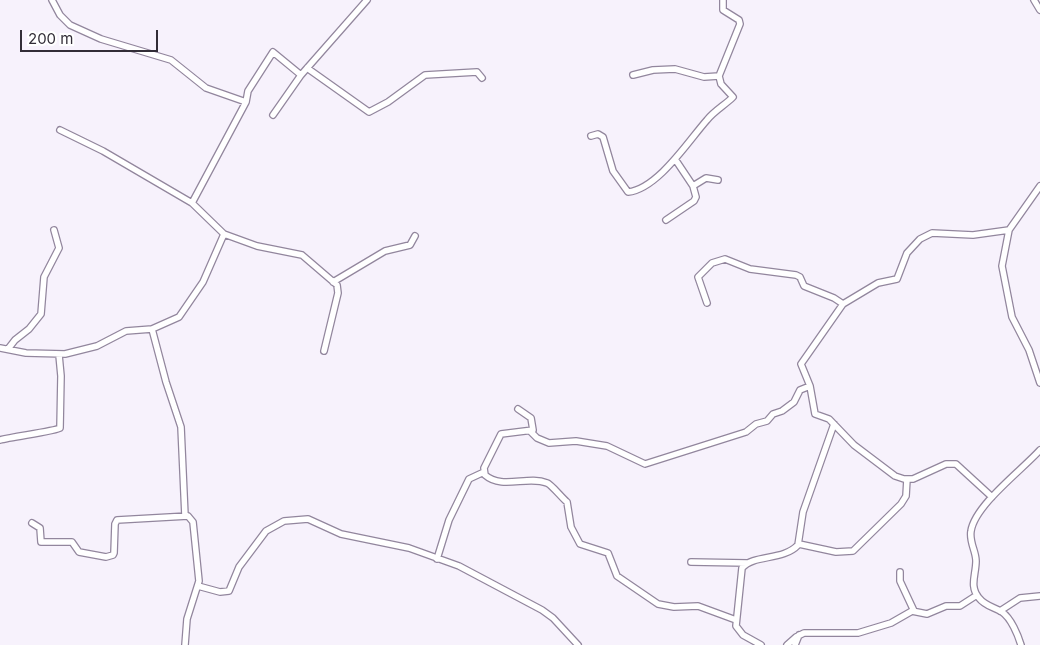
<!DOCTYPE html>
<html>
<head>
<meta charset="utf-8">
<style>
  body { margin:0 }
  #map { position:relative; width:1040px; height:645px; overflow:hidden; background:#f7f2fc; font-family:Inter,sans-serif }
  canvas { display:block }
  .scale { position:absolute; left:20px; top:30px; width:138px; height:22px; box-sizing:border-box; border:2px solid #322d37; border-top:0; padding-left:6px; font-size:15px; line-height:18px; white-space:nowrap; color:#322d37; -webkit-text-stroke:4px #fff; paint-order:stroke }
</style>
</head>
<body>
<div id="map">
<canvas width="1040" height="645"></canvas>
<div class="scale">200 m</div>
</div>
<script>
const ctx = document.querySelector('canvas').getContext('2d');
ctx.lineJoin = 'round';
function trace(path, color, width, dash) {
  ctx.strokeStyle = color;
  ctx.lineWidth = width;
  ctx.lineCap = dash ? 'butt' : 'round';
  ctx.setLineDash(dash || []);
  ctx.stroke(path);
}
const street = new Path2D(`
  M52,0l8,15 10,10 31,14 70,21 35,28 40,14
  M1034,0l6,10
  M307,68l62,44 19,-10 37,-27 52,-3 5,6
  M633,75l20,-5 22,-1 29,8 15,-1
  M273,115l28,-40 66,-75
  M60,130l43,21 89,52
  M591,136l7,-2 5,3 10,34 15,21c30,-3 61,-52 79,-72 7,-9 18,-15 26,-23l-12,-13 -2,-8 21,-52 -1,-4 -16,-10v-10
  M693,186l13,-8 12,2
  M1040,186l-31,44 -7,36 10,51 17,33 11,33
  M666,220l28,-19 2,-4 -3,-11 -18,-27
  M224,234l33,12 45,9 35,30 1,8 -14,58
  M333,282l52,-31 25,-6 5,-9
  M707,303l-9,-26 14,-14 13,-4 25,10 46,6 4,2 4,9 30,12 9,6
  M152,329l14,53 15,45 4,89
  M0,348l26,5 39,1 32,-8 29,-15 26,-2 27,-12 24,-35 21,-48 -32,-31 54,-101 2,-11 25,-39 28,23
  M8,349l7,-9 14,-11 12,-15 3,-37 15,-29 -5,-18
  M518,409l13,9 2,12 -32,4 -17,34 1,7c17,15 43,0 62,8 4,1 15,15 20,19l4,25 9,17 28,9 9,23 41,28 16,3 24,-1 38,14
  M531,432l6,6 12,5 27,-2 31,5 38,18 101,-32 10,-8 11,-3 6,-7 9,-3 12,-9 6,-12 10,-4
  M0,440c10,-3 56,-9 60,-12l1,-52 -2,-21
  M992,497l-36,-33h-10l-33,15h-9l-9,-3 -41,-31 -25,-26 -14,-5 -5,-28 -9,-22 42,-60 35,-21 19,-4 10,-26 13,-14 12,-6 41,2 36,-5
  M32,523l8,5 1,14h31l7,10 27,5 7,-2 1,-2 1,-29 2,-4 71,-4 5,6 6,59 -12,38 -2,26
  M799,544l37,8 17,-1 48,-47 5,-8 1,-17
  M437,559l12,-39 20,-41 15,-7
  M691,562l56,1
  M900,572v9l14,30
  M198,586l22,6 9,-1 10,-24 27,-36 18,-10 24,-2 33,15 68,14 50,18 83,44 11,8 25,27
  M1000,611l20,-13 20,-2
  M761,645l-18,-10 -7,-9 6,-58c12,-14 41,-7 56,-23l5,-33 31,-88
  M787,645l9,-8 8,-4h54l33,-10 21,-12 15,3 19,-8h14l17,-11
  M795,645l4,-10
  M1021,645c-3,-10 -10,-27 -19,-33 -8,-5 -17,-6 -23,-14 -10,-12 -3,-23 -3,-37 0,-10 -7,-19 -5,-30 4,-26 51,-61 69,-81`);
trace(street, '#92869d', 8);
trace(street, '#fff', 5.5);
</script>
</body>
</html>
